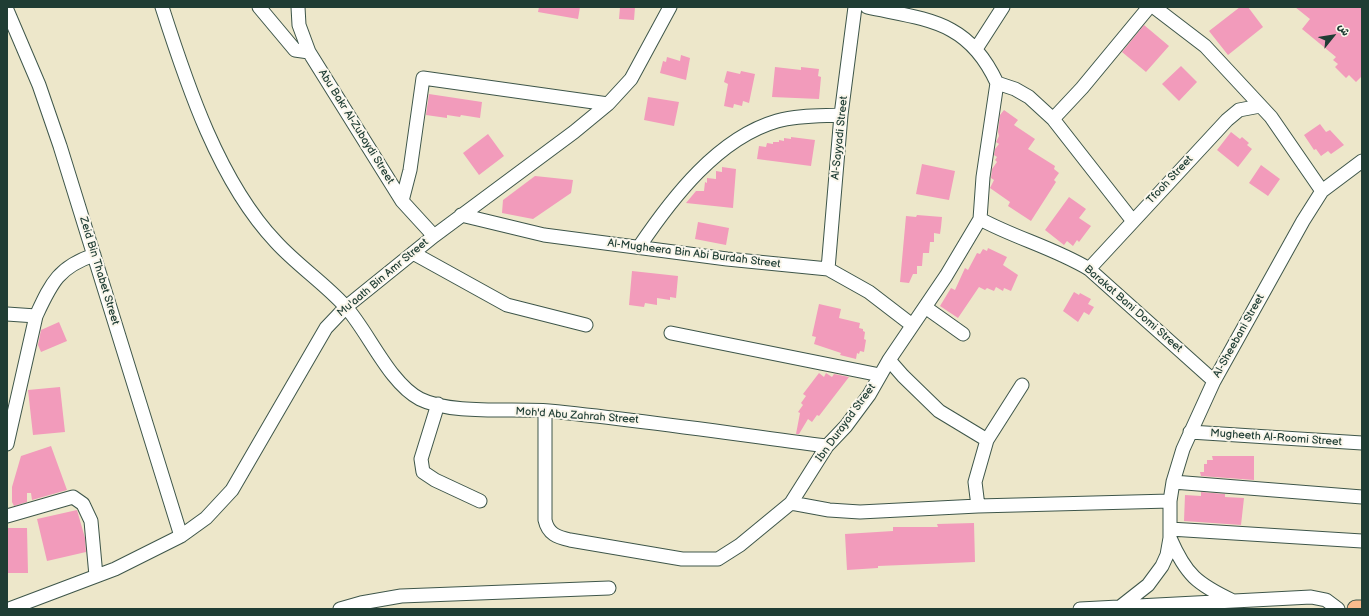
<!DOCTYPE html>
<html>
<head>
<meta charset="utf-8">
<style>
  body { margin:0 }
  #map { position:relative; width:1369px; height:616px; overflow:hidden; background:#ede7ca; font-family:"Balsamiq Sans","Playpen Sans Arabic",sans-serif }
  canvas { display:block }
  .frame { position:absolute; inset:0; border:8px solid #1f3d34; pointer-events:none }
  .north { position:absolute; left:1313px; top:16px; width:40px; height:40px; -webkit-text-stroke:3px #fbf7ec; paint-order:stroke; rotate:60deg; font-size:11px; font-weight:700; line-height:16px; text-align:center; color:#1f3d34 }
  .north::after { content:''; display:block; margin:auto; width:14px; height:18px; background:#1f3d34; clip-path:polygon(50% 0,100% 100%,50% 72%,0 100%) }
</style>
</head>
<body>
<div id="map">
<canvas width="1369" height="616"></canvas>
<div class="frame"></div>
<div class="north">ش</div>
</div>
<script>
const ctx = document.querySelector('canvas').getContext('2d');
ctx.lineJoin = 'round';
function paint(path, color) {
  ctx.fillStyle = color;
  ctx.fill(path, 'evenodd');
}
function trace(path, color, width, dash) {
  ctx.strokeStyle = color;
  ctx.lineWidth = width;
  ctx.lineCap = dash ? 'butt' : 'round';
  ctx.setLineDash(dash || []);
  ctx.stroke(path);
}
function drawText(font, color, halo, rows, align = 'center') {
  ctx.font = font + ' "Balsamiq Sans",sans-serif';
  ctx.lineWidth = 4;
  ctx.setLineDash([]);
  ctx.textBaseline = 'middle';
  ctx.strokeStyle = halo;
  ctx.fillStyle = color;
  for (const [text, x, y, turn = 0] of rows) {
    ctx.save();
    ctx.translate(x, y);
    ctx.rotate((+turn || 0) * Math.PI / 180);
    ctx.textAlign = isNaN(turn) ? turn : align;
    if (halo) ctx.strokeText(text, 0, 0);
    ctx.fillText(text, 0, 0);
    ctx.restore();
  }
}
paint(new Path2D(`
  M539,7h41l-2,12 -40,-7z
  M620,7h15l-1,13 -15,-1z
  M1240,7h8l15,20 -35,28 -19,-24z
  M1295,7h67v69l-6,6 -7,-7 -3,3 -11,-11 3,-3 -5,-4 3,-3 -34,-28 8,-10z
  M1144,25l25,21 -23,26 -24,-20z
  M681,55l9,3 -4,22 -26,-7 3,-12 3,1 1,-5 13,4z
  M1181,66l16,16 -18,19 -17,-17z
  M775,67l26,3v-3l18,2 -1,7 3,1 -2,22 -47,-2z
  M727,71l13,3 1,-3 14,3 -6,29 -6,-2 -1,5 -8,-2 -1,4 -9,-2 4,-22 -4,-2z
  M429,94l53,8 -2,16 -19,-3 -1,2 -13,-2v3l-21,-3z
  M648,97l31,5 -5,24 -30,-6z
  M1004,110l14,10 -4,5 21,14 -7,10 27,17 -1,3 5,4 -5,7 2,2 -25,39 -23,-15 2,-4 -20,-14 4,-8 -3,-2 1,-9 5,-7 -2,-2 2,-3 -3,-2 1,-6 4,-5 -3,-2 3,-6 -1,-4 2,-17z
  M1320,124l6,8 4,-2 14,15 -13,9 -3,-3 -7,5 -5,-7 -2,1 -10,-15z
  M1231,132l9,7 2,-2 7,6 -2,2 5,4 -14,18 -21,-17z
  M488,134l16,22 -25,19 -16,-22z
  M791,137l24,3 -4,26 -54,-7 2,-13 7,1 1,-4 6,1v-2h6v-2l5,1v-3l7,1z
  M922,164l33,7 -6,29 -33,-6z
  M1261,165l19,14 -12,17 -19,-13z
  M722,167l14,2 -3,39 -47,-5 10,-12h8l1,-9 2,1v-5l9,1v-8l6,1z
  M535,176l38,4 -2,13 -38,26 -31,-6 1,-13z
  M1069,197l17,12 -7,9 12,8 -12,16 -2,-2 -4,6 -6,-5 -3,4 -19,-15z
  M917,215l25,2 -1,10 -1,7 -6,-1v9h-4l-1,11h-6l-1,13h-5v8h-4l-4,9 -9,-1 6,-66 10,1z
  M698,222l31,6 -3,17 -31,-6z
  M988,248l19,9 -4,8 15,10 -7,16 -7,-3 -1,3 -7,-4 -2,4 -7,-3 -2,2 -6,-3 -21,31 -18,-12 11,-18 4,2 10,-22 3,2 9,-17 3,1 3,-5 4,2z
  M632,271l46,5 -2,22 -6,-1v3l-13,-2v7l-12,-2 -1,4 -15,-2z
  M1074,292l5,3 1,-2 11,6 -3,5 6,3 -5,8 -5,-3 -6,10 -15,-11z
  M819,304l22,5 -2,9 21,5 -1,5 4,1v2l2,1 -1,7 2,1 -2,12 -4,-1 -1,3 -2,-1 -1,6 -16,-4 1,-2 -27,-9 2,-7 -4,-1z
  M59,322l8,19 -26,11 -3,-7 3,-15z
  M819,373l5,4 2,-4 6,4 2,-3 15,3 -30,39 -2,-1 -5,7 -4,-3 -9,15h-3l4,-21 -2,-1 5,-7 -2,-2 5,-7 -3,-2z
  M60,387l5,45 -32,3 -5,-45z
  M51,446l16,44 -35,10 -1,-7h-4v9l-13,4 -2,-4v-15l9,-31z
  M1212,456h42v24l-53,-4 -1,-4h4v-8h3v-4h6z
  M1201,492l24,2v3l19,1 -3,27 -57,-4 1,-26 16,1z
  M77,510l8,28 1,14 -39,9 -10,-42z
  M974,523l1,39 -97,4v2l-31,2 -2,-36 48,-3v-4h45l-1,-3z
  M7,528h20l1,45h-21z`), '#f29bbb');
const minor = new Path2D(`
  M162,7c25,78 57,175 114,235 21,23 48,41 69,64 23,25 44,77 75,93 32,16 93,9 129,12 93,9 185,23 278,35
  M259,7l36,43 14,2
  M298,7l1,18 10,27 93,149 32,35
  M867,7c60,13 101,13 130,76l18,6 14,8 24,22 79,101
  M1154,7l51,39 66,71 51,74
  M7,10l32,75 21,61 121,390
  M976,49l27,-42
  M1053,119l29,-31 67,-81
  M402,201l8,-31 13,-92 185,26
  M461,215l83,20 183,24 101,10 41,23 43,33
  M980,219c35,19 74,29 109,50l125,112
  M639,247c33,-49 79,-109 138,-126 21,-6 43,-5 64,-6
  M413,253l94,52 79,20
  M828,269l13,-154 14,-108
  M1089,269l138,-149 12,-10 21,-4
  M925,307l38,27
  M7,314l29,2 -29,128
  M36,316c15,-32 22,-49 58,-61
  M671,333l209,42
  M889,360l14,16 36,35 48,29
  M438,404l-17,55 2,13 12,8 45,21
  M545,411v109c3,14 12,17 25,20l112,19h36l22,-14 51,-42 36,-57 19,-20 23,-31 20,-35 57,-84 34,-57 3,-42 14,-94
  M1190,432l172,11
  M1173,482l189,15
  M791,503l38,7 31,2 118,-6 192,-5
  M978,506l-3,-24 12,-42 35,-55
  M7,516l66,-19 10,7 8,17 5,55
  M1170,529l192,12
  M1170,538c16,37 27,46 63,63
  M1120,607l28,-22 14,-19 5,-11 3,-17v-37l3,-19 10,-33 31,-68 89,-160 19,-30 40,-30
  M9,609l106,-40 66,-33 25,-18 26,-28 94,-162 20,-21 88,-71 140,-104 34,-28 23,-25 39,-72
  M340,609l21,-6 40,-7 208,-8
  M1080,609l231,-12 15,3 12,9`);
const major = new Path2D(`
  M1356,609h6`);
trace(minor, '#3e564a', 15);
trace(major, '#3e564a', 19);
trace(minor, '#fff', 13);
trace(major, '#fbbb8d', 17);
drawText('11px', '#1f3d34', '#fbf7ec', [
  ["Abu Bakr Al-Zubaydi Street",356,127,58],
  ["Al-Sayyadi Street",840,138,-84],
  ["Tfooh Street",1170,180,-47],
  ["Al-Mugheera Bin Abi Burdah Street",694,254,7],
  ["Zeid Bin Thabet Street",99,271,73],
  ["Mu'aath Bin Amr Street",383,278,-40],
  ["Barakat Bani Domi Street",1133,309,41],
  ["Al-Sheebani Street",1239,336,-61],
  ["Moh'd Abu Zahrah Street",577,416,4],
  ["Ibn Durayad Street",846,423,-54],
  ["Mugheeth Al-Roomi Street",1276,438,4]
]);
</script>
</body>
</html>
